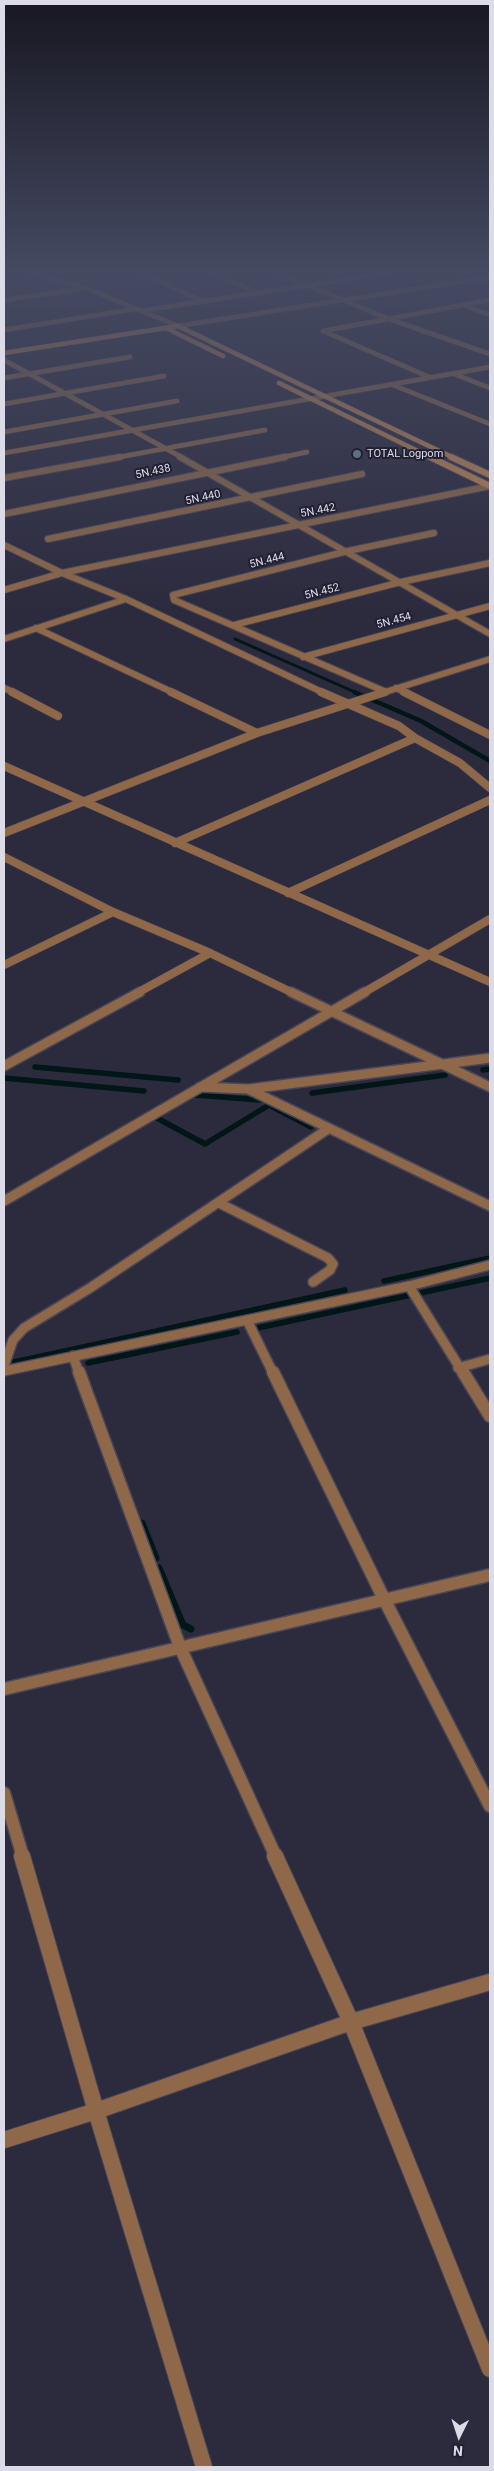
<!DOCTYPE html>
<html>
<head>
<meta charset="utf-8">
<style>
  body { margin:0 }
  #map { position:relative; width:494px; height:2471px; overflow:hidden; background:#2c2a3d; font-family:Roboto,sans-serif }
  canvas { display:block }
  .frame { position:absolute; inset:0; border:5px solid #dcdbe8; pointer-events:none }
  .north { position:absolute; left:434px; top:2411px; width:50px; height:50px; -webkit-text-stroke:4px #222033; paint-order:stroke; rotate:184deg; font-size:14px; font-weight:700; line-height:20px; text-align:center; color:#dcdbe8 }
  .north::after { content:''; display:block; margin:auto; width:18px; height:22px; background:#dcdbe8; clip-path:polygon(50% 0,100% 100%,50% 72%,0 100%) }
</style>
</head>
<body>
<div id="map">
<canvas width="494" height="2471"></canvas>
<div class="frame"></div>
<div class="north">N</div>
</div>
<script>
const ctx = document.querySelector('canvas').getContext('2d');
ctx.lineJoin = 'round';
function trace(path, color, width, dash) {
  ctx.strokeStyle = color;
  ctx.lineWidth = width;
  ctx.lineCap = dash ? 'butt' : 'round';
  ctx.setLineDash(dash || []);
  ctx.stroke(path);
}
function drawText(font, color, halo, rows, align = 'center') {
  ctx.font = font + ' Roboto,sans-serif';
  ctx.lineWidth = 4;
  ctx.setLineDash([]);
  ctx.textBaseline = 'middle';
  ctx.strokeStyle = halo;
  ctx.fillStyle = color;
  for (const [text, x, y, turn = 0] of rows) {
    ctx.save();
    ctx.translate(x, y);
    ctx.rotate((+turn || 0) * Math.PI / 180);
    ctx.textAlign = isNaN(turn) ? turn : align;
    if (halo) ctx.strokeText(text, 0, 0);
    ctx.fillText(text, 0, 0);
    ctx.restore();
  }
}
trace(new Path2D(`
  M235,639l122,54`), '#001617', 3);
trace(new Path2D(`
  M354,692l67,29 69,40`), '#001617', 4.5);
trace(new Path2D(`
  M35,1067l143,13
  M483,1070l7,-1
  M4,1078l140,13
  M312,1093l133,-18
  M195,1095l65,5
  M155,1117l50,27 64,-39 42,22
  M384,1281l106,-23
  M253,1329l237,-51
  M88,1363l149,-31
  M5,1364l340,-74`), '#001617', 5.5);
trace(new Path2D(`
  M142,1523l14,35
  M159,1568l24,57 8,4`), '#001617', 7);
const minorFar5 = new Path2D(`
  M30,272l56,16 92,38
  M140,272l62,29
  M210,272l46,20
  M276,272l113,47 101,35
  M4,300l78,-11
  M463,305l27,10
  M140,311l253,-39
  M4,330l131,-21
  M323,331l167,-31
  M323,331l106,46
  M4,360l179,98
  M454,374l36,14
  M4,378l126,-21
  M393,385l97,39
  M4,404l160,-28
  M4,432l173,-31
  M4,453l486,-86
  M114,458l151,-28
  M279,458l28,-6`);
const minorFar4 = new Path2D(`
  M180,457l310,177
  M4,478l116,-21
  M4,514l281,-57
  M48,539l314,-65
  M4,545l58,28 64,26
  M4,590l58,-17 428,-87
  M234,625l167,-43 89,-19
  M36,628l138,65
  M4,639l122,-40 198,94
  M303,657l187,-51
  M4,688l11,5
  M396,688l11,5
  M386,692l-212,-92 -1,-5 175,-44 86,-18
  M382,693l108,-34`);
const minorFar3 = new Path2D(`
  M12,692l46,24
  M171,692l86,41
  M404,692l86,43
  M415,738l45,25 30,25
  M4,766l486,216
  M4,833l253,-100 128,-41
  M175,843l240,-105 -16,-12 -78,-34
  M4,857l109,55 97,41 83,40
  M288,893l202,-93
  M4,965l109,-53
  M137,993l73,-40
  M363,993l127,-74`);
const minorFar2 = new Path2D(`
  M291,992l199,95
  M4,1066l136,-74
  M200,1087l48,2 242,117
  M249,1089l241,-31
  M4,1201l361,-209
  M219,1203l109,55 5,6 -3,6 -17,12
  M409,1286l54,87
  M247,1320l26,53
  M73,1356l6,17
  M4,1366l9,-26 11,-12 66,-40 238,-159
  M458,1368l32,-9
  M4,1371l405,-85 81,-21`);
const minorFar1 = new Path2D(`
  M79,1372l101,275 96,210
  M273,1372l111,227 106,207
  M463,1372l27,44
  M4,1689l486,-114
  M4,1793l19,64`);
const minor = new Path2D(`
  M22,1856l74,255 108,356
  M275,1856l76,166 139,347
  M4,2140l92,-29 255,-89 139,-40`);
const tertiary = new Path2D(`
  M178,326l312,-49`);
const secondaryFar1 = new Path2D(`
  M166,328l57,28
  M4,353l174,-27 276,132
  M279,383l153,75`);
const secondary = new Path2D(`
  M430,457l60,29
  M451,457l39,18`);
trace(minorFar5, '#484658', 5.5);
trace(minorFar4, '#484658', 8);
trace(minorFar3, '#484658', 9);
trace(minorFar2, '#484658', 12);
trace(minorFar1, '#484658', 15);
trace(minor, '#484658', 18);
trace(tertiary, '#484658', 5.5);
trace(secondaryFar1, '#484658', 5.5);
trace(secondary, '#484658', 8);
trace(minorFar5, '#8e6848', 4.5);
trace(minorFar4, '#8e6848', 6);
trace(minorFar3, '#8e6848', 8);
trace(minorFar2, '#8e6848', 9);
trace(minorFar1, '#8e6848', 12);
trace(minor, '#8e6848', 16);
trace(tertiary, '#8e6848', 4.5);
trace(secondaryFar1, '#c58954', 4.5);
trace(secondary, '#c58954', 6);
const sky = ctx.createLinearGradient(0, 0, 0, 618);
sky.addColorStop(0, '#181722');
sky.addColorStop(0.44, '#454a62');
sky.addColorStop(1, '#454a6200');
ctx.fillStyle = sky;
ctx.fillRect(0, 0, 494, 618);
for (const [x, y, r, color] of [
  [357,454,5,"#5c6f8a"]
]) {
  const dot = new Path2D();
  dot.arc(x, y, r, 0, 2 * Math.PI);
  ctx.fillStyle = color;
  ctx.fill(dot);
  trace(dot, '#222033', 2);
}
drawText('11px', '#dcdbe8', '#222033', [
  ["TOTAL Logpom",367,454]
], 'left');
drawText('11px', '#dcdbe8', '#222033', [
  ["5N.438",153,472,-12],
  ["5N.440",203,498,-12],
  ["5N.442",318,511,-11],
  ["5N.444",267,561,-14],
  ["5N.452",322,592,-14],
  ["5N.454",394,621,-15]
]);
</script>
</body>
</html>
